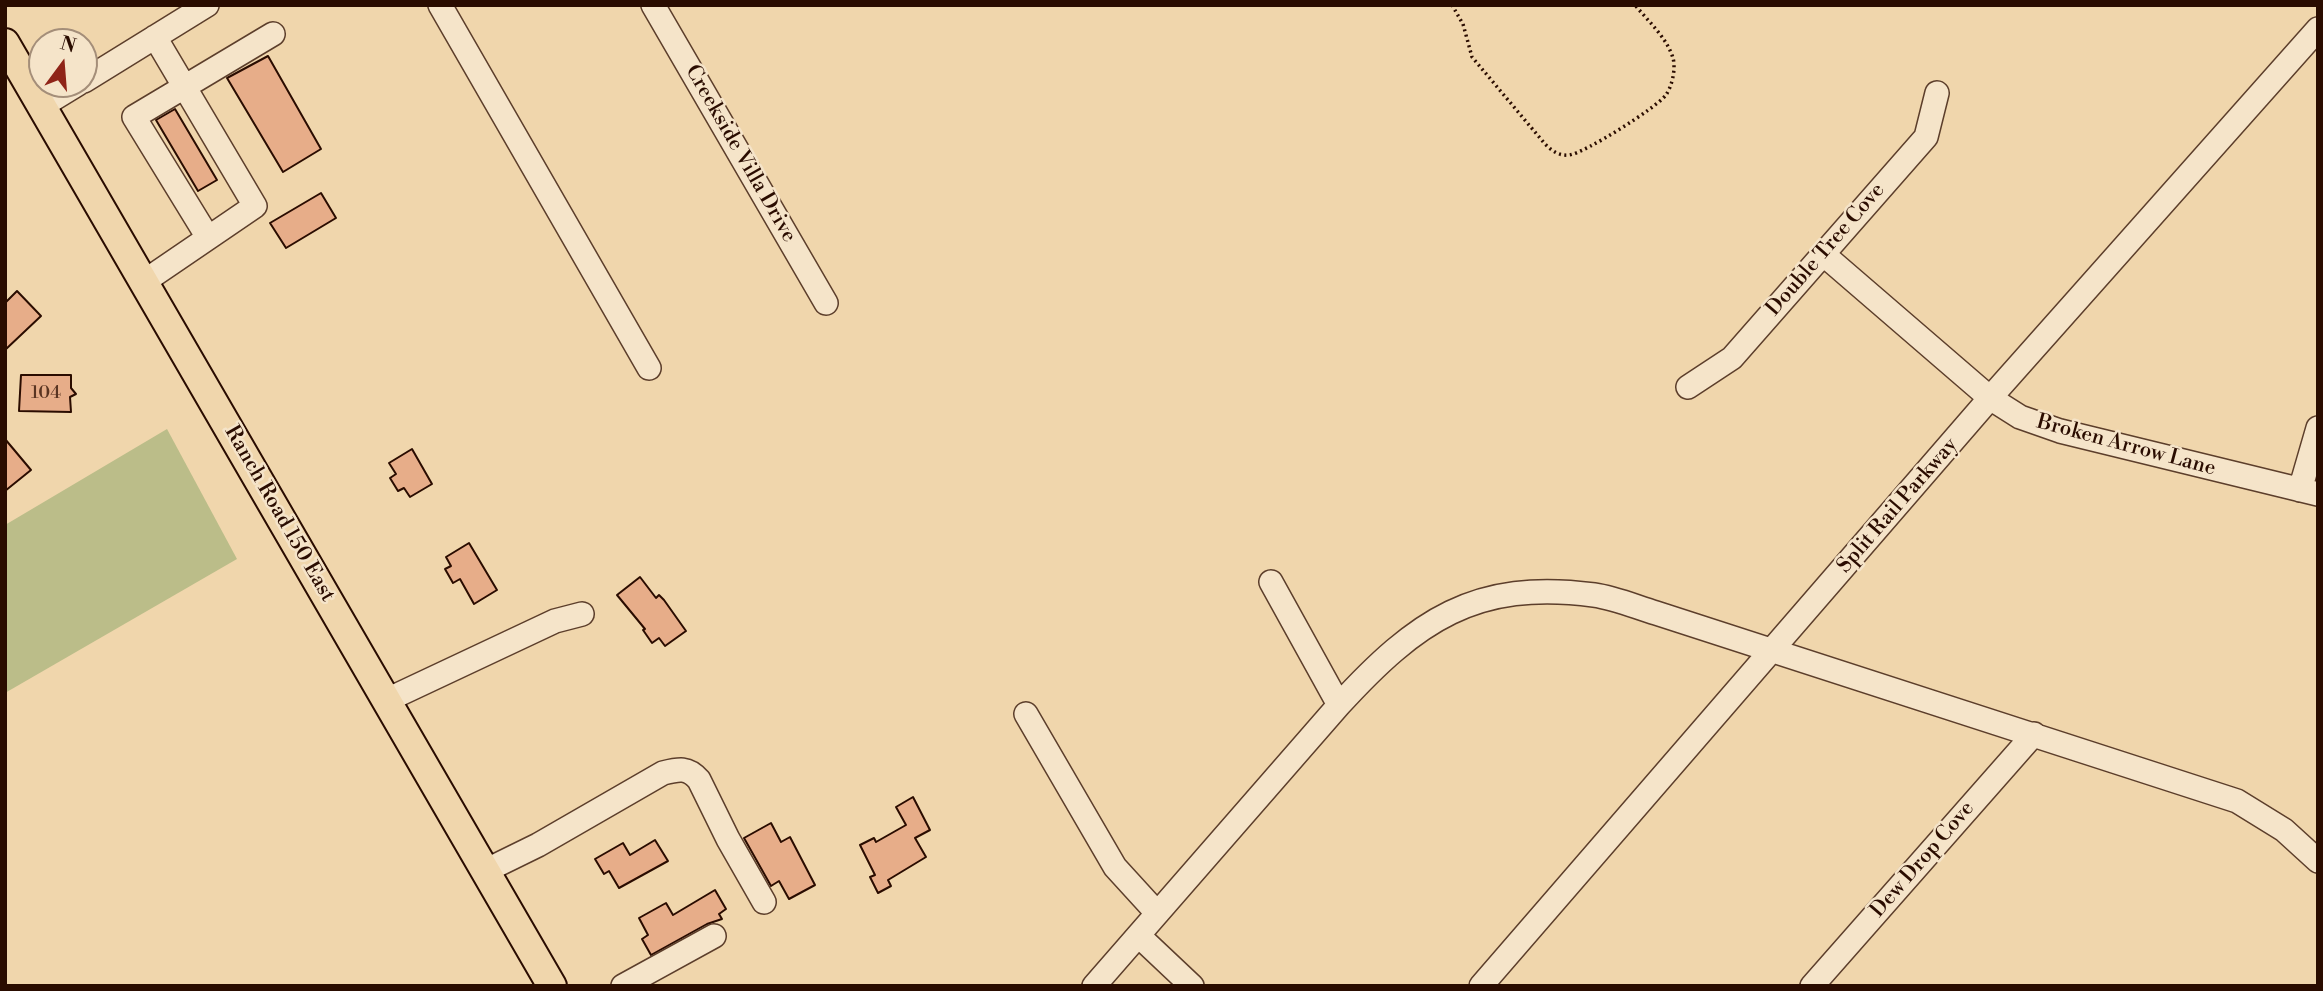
<!DOCTYPE html>
<html>
<head>
<meta charset="utf-8">
<style>
  body { margin:0 }
  #map { position:relative; width:2323px; height:991px; overflow:hidden; background:#f0d6ac; font-family:"Libre Bodoni",serif }
  canvas { display:block }
  .frame { position:absolute; inset:0; border:7px solid #2a0c00; pointer-events:none }
  .north { position:absolute; left:28px; top:28px; width:70px; height:70px; box-sizing:border-box; background:#f5e4c9; border:2px solid #a48e79; border-radius:50%; rotate:16deg; font-size:19px; font-weight:700; line-height:28px; text-align:center; color:#2a0c00 }
  .north::after { content:''; display:block; margin:auto; width:24px; height:32px; background:#8f2418; clip-path:polygon(50% 0,100% 100%,50% 72%,0 100%) }
</style>
</head>
<body>
<div id="map">
<canvas width="2323" height="991"></canvas>
<div class="frame"></div>
<div class="north">N</div>
</div>
<script>
const ctx = document.querySelector('canvas').getContext('2d');
ctx.lineJoin = 'round';
function paint(path, color) {
  ctx.fillStyle = color;
  ctx.fill(path, 'evenodd');
}
function trace(path, color, width, dash) {
  ctx.strokeStyle = color;
  ctx.lineWidth = width;
  ctx.lineCap = dash ? 'butt' : 'round';
  ctx.setLineDash(dash || []);
  ctx.stroke(path);
}
function drawText(font, color, halo, rows, align = 'center') {
  ctx.font = font + ' "Libre Bodoni",serif';
  ctx.lineWidth = 5;
  ctx.setLineDash([]);
  ctx.textBaseline = 'middle';
  ctx.strokeStyle = halo;
  ctx.fillStyle = color;
  for (const [text, x, y, turn = 0] of rows) {
    ctx.save();
    ctx.translate(x, y);
    ctx.rotate((+turn || 0) * Math.PI / 180);
    ctx.textAlign = isNaN(turn) ? turn : align;
    if (halo) ctx.strokeText(text, 0, 0);
    ctx.fillText(text, 0, 0);
    ctx.restore();
  }
}
paint(new Path2D(`
  M167,429l70,130 -232,134v-168z`), '#bbbd89');
const building = new Path2D(`
  M268,56l53,93 -38,23 -56,-94z
  M175,109l42,71 -19,11 -42,-71z
  M321,193l15,25 -50,30 -16,-25z
  M17,291l24,25 -36,34v-47z
  M21,375h50v13l5,6 -6,3 1,15 -52,-1z
  M5,439l26,31 -26,21z
  M412,449l20,35 -22,13 -6,-9 -6,3 -8,-13 6,-4 -7,-11z
  M469,543l28,47 -23,14 -14,-25 -7,4 -8,-14 6,-3 -5,-9z
  M640,577l16,21 3,-3 5,5 22,31 -21,15 -6,-8 -7,5 -9,-13 2,-1 -28,-34z
  M913,797l17,33 -15,8 11,19 -38,23 3,6 -13,7 -8,-16 5,-2 -15,-30 14,-7 2,4 30,-17 -10,-18z
  M771,823l10,19 9,-5 25,48 -26,14 -10,-18 -8,5 -27,-48z
  M655,840l13,21 -49,27 -10,-17 -5,3 -9,-15 28,-16 7,12z
  M715,890l11,19 -7,5 3,5 -15,5 -56,31 -9,-16 6,-4 -9,-17 27,-15 7,12z`);
paint(building, '#e7ad89');
trace(building, '#2a0c00', 2);
const minor = new Path2D(`
  M440,5l209,363
  M653,5l173,298
  M84,81l123,-76
  M42,106l36,-22
  M207,236l-73,-119 139,-83
  M1823,254l167,144 30,19 40,14 258,63
  M145,281l110,-75 -100,-169
  M1688,387l44,-29 194,-221 11,-44
  M2300,490l18,-62
  M1271,582l68,123
  M387,700l168,-79 27,-7
  M1026,714l89,153 42,46
  M485,871l53,-26 125,-72c16,-4 25,-6 36,7l29,59 36,63
  M1139,936l53,50
  M623,986l91,-50
  M1094,986l245,-281c77,-84 136,-126 255,-110 21,3 42,12 62,18l581,188 47,29 34,31
  M1481,986l509,-588 328,-369
  M1812,986l222,-252`);
const major = new Path2D(`
  M5,43l547,943`);
trace(minor, '#5c3e2b', 26);
trace(major, '#2a0c00', 32);
trace(new Path2D(`
  M1452,5l11,19 9,33 73,87c7,7 14,12 24,11 16,-2 87,-47 97,-60 6,-9 10,-26 7,-37 -6,-20 -25,-37 -38,-53`), '#2a0c00', 3.5, [2, 3.5]);
trace(minor, '#f5e4c9', 23);
trace(major, '#f0d6ac', 28);
drawText('18px', '#593422', null, [
  ["104",46,394]
]);
drawText('21px', '#2a0c00', '#f5e4c9', [
  ["Creekside Villa Drive",740,154,60],
  ["Double Tree Cove",1826,250,-49],
  ["Broken Arrow Lane",2126,446,15],
  ["Split Rail Parkway",1898,506,-49],
  ["Ranch Road 150 East",279,514,60],
  ["Dew Drop Cove",1923,860,-49]
]);
</script>
</body>
</html>
